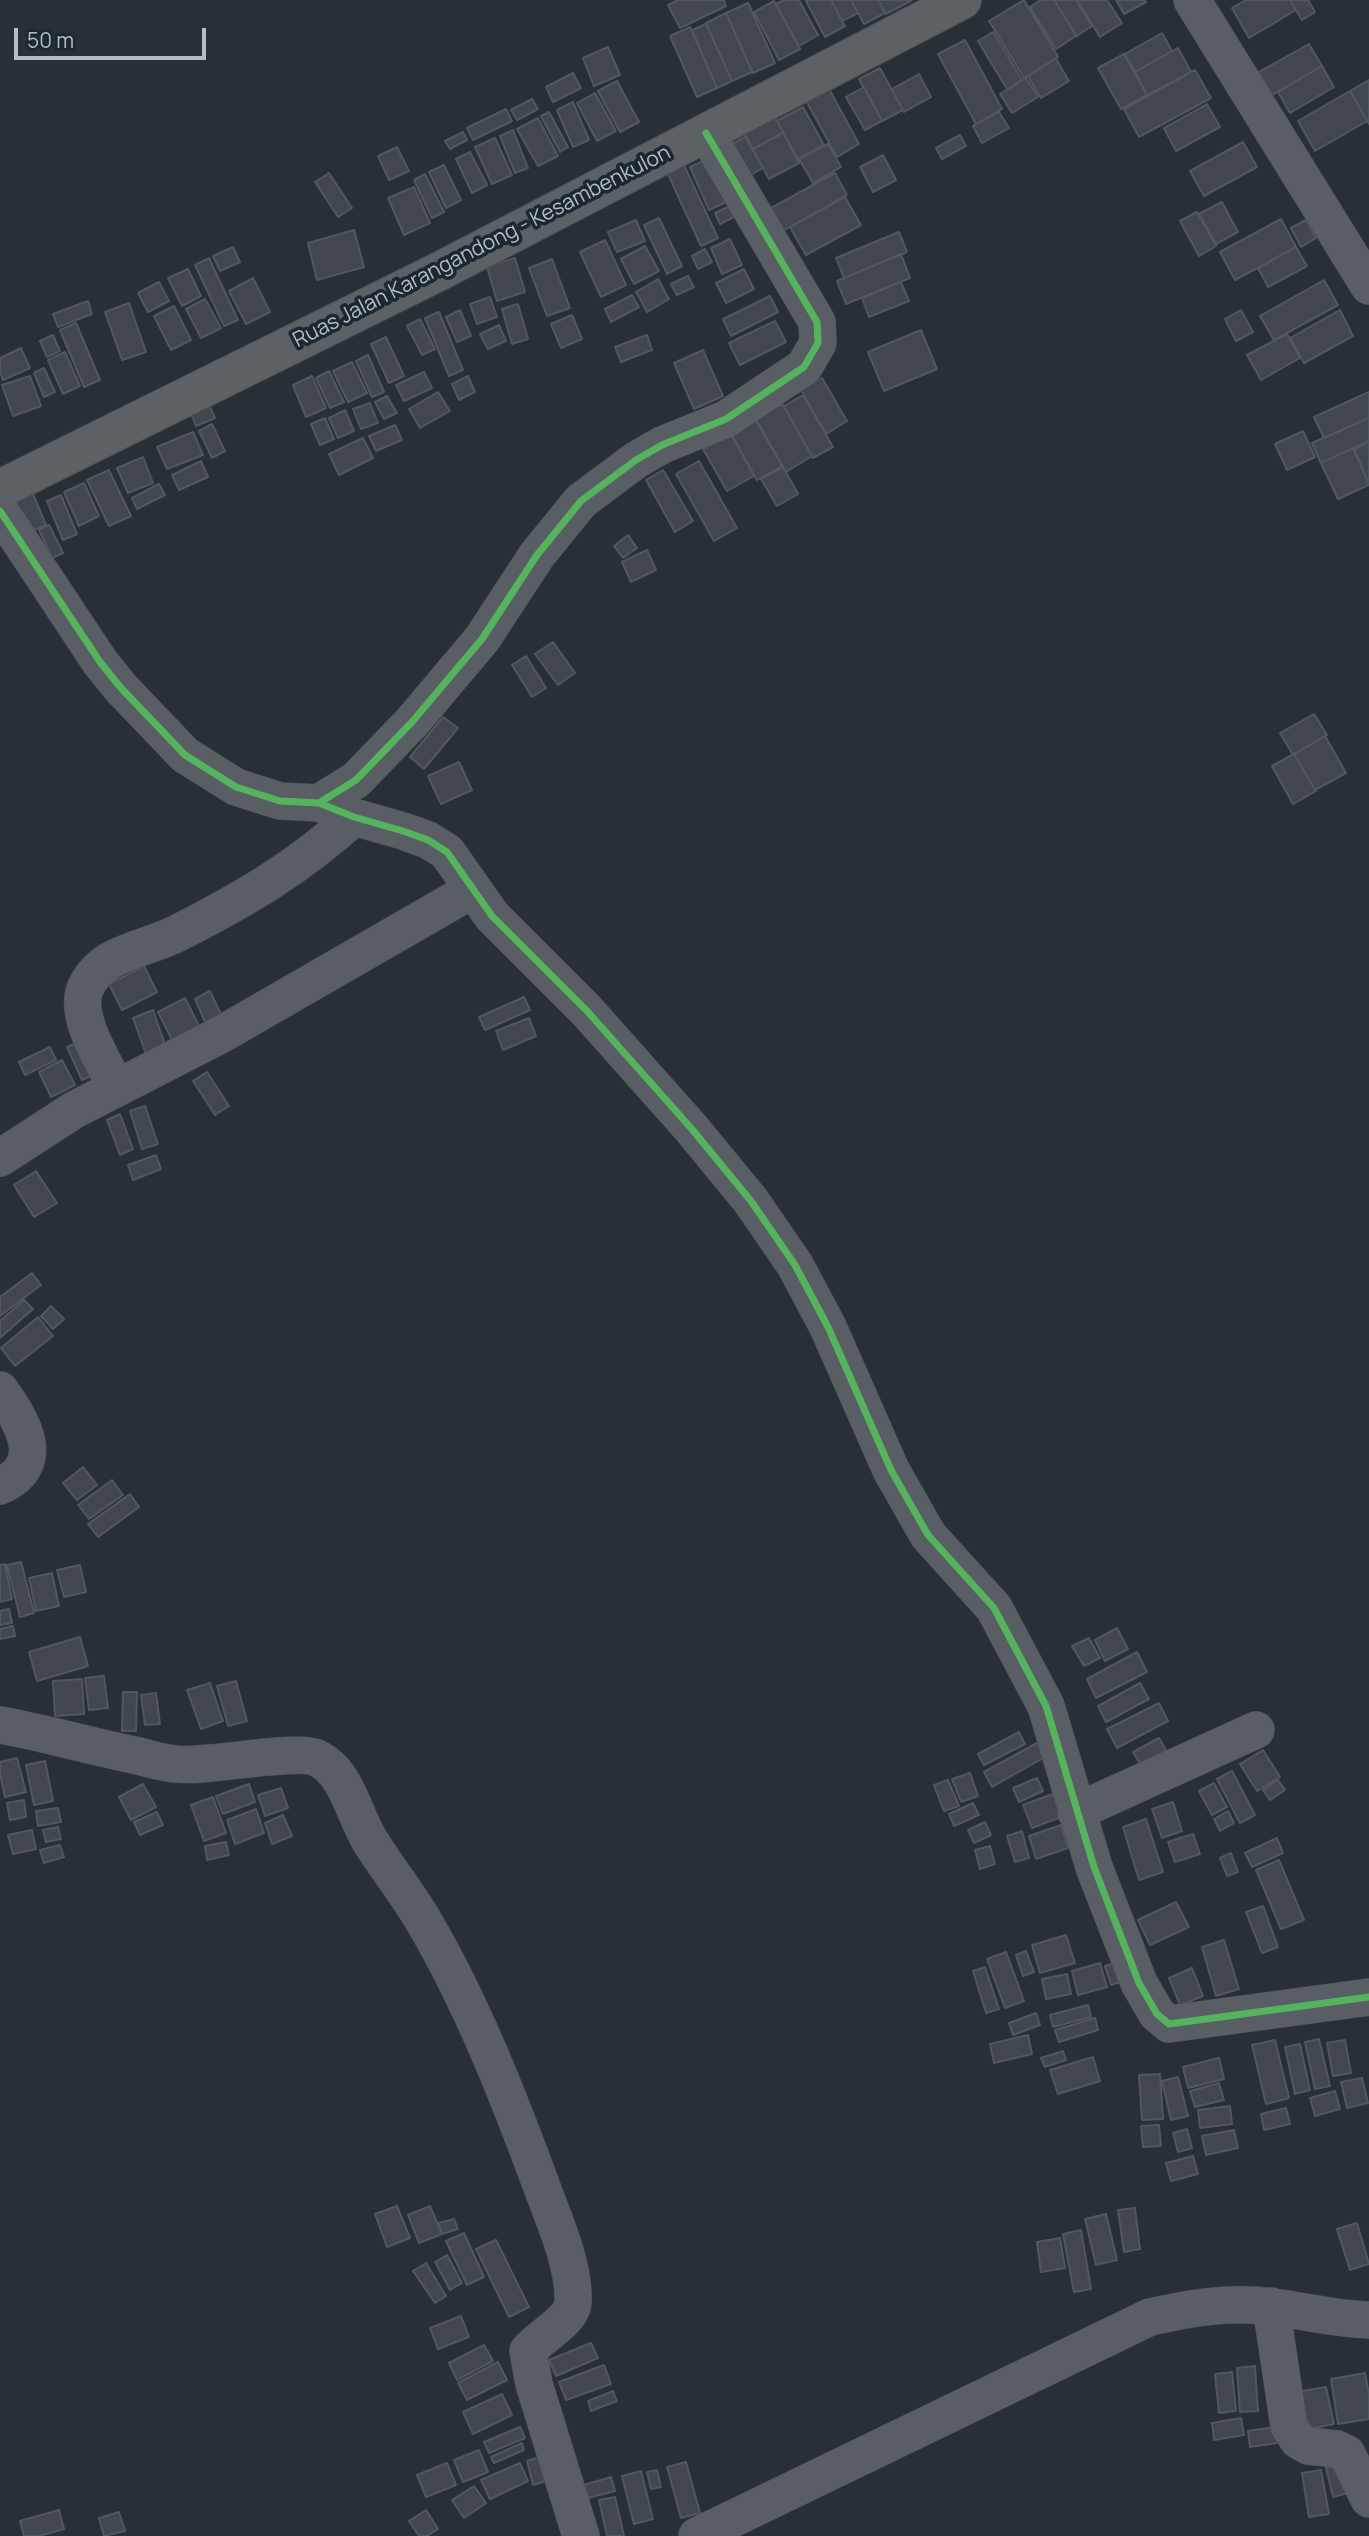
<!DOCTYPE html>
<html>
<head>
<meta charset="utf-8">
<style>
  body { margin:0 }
  #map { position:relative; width:1369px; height:2536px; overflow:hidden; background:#293035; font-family:Manrope,sans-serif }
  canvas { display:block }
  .scale { position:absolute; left:14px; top:28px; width:192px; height:32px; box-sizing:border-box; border:4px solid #b2bdc7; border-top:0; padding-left:9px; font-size:21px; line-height:24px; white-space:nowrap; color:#b2bdc7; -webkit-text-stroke:5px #1c2730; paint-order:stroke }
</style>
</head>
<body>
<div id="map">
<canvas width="1369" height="2536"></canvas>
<div class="scale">50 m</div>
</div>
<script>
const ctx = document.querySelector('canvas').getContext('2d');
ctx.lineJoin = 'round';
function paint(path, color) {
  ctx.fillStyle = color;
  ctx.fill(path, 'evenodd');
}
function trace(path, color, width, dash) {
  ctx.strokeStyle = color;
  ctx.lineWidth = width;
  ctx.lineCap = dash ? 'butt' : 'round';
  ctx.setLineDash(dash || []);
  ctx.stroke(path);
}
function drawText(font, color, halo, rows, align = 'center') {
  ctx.font = font + ' Manrope,sans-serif';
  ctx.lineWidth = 7;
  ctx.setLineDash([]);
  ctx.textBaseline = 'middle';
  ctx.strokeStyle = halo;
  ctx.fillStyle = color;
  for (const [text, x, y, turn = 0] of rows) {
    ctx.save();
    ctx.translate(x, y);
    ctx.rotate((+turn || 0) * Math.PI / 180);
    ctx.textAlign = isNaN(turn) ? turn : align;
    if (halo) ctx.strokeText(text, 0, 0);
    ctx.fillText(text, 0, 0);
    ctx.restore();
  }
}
const building = new Path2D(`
  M678,0h46l2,6 -46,22 -12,-23z
  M784,0h15l19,35 -19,11 -23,-42z
  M809,0h22l14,26 -20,11 -19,-36z
  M831,0h20l7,13 -16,8z
  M851,0h27l7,13 -21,11z
  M878,0h34l-26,14z
  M1024,0l34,57 -34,21 -35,-57z
  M1041,0h13l22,36 -20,13 -26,-42z
  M1054,0h22l16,26 -15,10z
  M1077,0h30l15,23 -22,14z
  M1116,0h28l2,2 -22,12z
  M1246,0h44l6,10 -47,28 -17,-30z
  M1290,0h18l7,12 -13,8z
  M774,1l26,48 -21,11 -25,-48z
  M748,3l27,60 -22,10 -27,-60z
  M726,13l26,59 -20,9 -26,-58z
  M706,24l26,57 -15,7 -25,-58z
  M690,27l27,61 -20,9 -27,-61z
  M993,32l29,48 -15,9 -29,-48z
  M1162,33l10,18 -37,21 -10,-18z
  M965,40l37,69 -26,15 -38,-70z
  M1309,44l13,22 -50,29 -13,-23z
  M608,47l12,28 -26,11 -11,-28z
  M1178,48l13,24 -44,23 -12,-23z
  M1124,54l23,41 -26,14 -23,-41z
  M1056,59l13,22 -28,17 -13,-22z
  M1322,66l12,21 -44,26 -12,-21z
  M880,68l23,42 -21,11 -23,-42z
  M1195,70l16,28 -72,39 -15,-28z
  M573,73l8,15 -28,14 -7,-15z
  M919,74l12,23 -27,15 -12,-23z
  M1026,78l12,19 -26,16 -12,-19z
  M1369,80v44l-19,-33z
  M617,81l22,41 -19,10 -22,-41z
  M828,87l31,57 -22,13 -32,-58z
  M864,87l18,34 -17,9 -19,-33z
  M1350,91l17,30 -52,30 -17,-30z
  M595,93l21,38 -19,10 -20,-38z
  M532,99l6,10 -21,11 -6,-10z
  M573,102l16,38 -16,7 -16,-37z
  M1207,104l13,23 -44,24 -12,-23z
  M803,107l21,38 -26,14 -21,-38z
  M506,109l6,12 -39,19 -6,-12z
  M771,111l12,21 -30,17 -12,-22z
  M549,112l19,35 -8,5 -19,-36z
  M999,112l10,16 -27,15 -9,-17z
  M538,118l20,38 -20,10 -21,-37z
  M513,130l15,38 -13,5 -15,-37z
  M463,132l4,8 -17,9 -5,-8z
  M783,133l16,30 -30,16 -16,-30z
  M960,135l6,11 -24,13 -6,-11z
  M745,137l18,31 -18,10 -17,-32z
  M495,138l17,37 -20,9 -17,-37z
  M1243,142l14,25 -53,29 -14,-25z
  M828,144l13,23 -28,16 -14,-24z
  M397,147l12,24 -20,9 -11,-24z
  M470,152l17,33 -15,8 -16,-34z
  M883,155l13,25 -23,12 -13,-25z
  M712,157l19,43 -22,10 -19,-43z
  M683,163l35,75 -17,8 -35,-76z
  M444,165l17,35 -15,8 -17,-36z
  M329,173l23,35 -14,9 -23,-35z
  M835,173l12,22 -63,35 -13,-22z
  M425,174l19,38 -12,6 -18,-38z
  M414,187l16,36 -26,12 -16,-37z
  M845,197l16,28 -55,30 -16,-28z
  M1222,202l16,30 -22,12 -17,-30z
  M732,205l6,10 -18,9 -5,-11z
  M1197,212l19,34 -17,10 -19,-35z
  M659,218l23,48 -15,8 -23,-49z
  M1281,219l15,28 -61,33 -15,-28z
  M636,220l9,21 -28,11 -9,-20z
  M1306,220l10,18 -15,9 -10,-19z
  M354,230l10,37 -47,13 -9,-37z
  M899,232l8,20 -63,26 -8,-20z
  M730,239l12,26 -20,9 -11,-26z
  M605,240l21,45 -25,12 -21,-45z
  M645,246l14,25 -25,13 -13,-25z
  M233,247l7,15 -20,9 -7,-15z
  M1296,247l11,19 -39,21 -10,-19z
  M705,249l7,13 -14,7 -6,-13z
  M901,254l9,24 -64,26 -9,-23z
  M209,258l29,62 -14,6 -29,-61z
  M515,258l10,34 -28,9 -10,-34z
  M552,259l18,49 -23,8 -18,-48z
  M188,269l13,27 -19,10 -14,-28z
  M744,269l10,20 -28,14 -10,-20z
  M688,276l6,11 -17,8 -6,-11z
  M253,278l17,34 -24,12 -17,-33z
  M658,279l11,20 -22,13 -11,-20z
  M1324,280l14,25 -64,35 -14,-24z
  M159,282l10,19 -21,11 -10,-19z
  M901,282l8,19 -40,16 -7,-19z
  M632,295l7,12 -28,15 -6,-13z
  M770,296l8,16 -47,24 -8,-17z
  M490,297l7,20 -20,7 -7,-20z
  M205,299l16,29 -20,10 -15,-29z
  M88,301l4,13 -34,13 -5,-13z
  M129,303l17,49 -24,8 -17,-48z
  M518,304l10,35 -16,5 -10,-35z
  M174,306l17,34 -20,10 -17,-34z
  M460,310l11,26 -14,6 -11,-25z
  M1241,310l12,22 -17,9 -11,-22z
  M1340,310l13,26 -49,27 -14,-25z
  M439,312l24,58 -14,6 -24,-58z
  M572,315l10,24 -21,9 -10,-24z
  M420,319l15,30 -13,6 -15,-29z
  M775,321l11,21 -46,23 -11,-22z
  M76,323l24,57 -16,7 -24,-57z
  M499,325l7,16 -18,8 -8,-15z
  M921,330l16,39 -53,22 -16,-39z
  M1287,334l13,24 -39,22 -14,-25z
  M53,335l7,16 -13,6 -7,-16z
  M647,335l5,15 -31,12 -6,-15z
  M386,337l18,39 -15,7 -18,-39z
  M21,348l9,20 -27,12 -3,-8v-14z
  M703,350l20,46 -29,13 -20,-46z
  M65,352l15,34 -17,8 -15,-34z
  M368,355l16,37 -12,5 -16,-36z
  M352,362l15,31 -19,9 -15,-31z
  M44,368l11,24 -11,5 -10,-24z
  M329,371l15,31 -14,6 -14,-30z
  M424,372l8,16 -28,13 -8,-16z
  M30,376l11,30 -28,10 -11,-31z
  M312,376l14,32 -20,9 -13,-32z
  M468,376l7,16 -16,8 -7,-16z
  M822,378l25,43 -21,13 -25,-44z
  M438,392l12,19 -30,17 -11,-19z
  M1369,392v26l-45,20 -10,-21z
  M803,395l30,52 -20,11 -29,-52z
  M387,396l10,17 -13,6 -9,-17z
  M206,398l9,20 -19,8 -8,-20z
  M370,403l8,20 -17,6 -8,-20z
  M782,404l30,52 -26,16 -30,-53z
  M345,410l9,21 -16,7 -9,-20z
  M325,418l9,21 -14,6 -9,-21z
  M1369,418v23l-48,22 -9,-20z
  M756,421l26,45 -25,14 -25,-45z
  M212,424l13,27 -13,7 -13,-27z
  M395,425l7,15 -26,11 -7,-15z
  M1303,431l12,26 -28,13 -12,-26z
  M193,432l10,23 -36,14 -10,-22z
  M731,434l23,42 -27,15 -24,-42z
  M363,438l10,20 -34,17 -10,-21z
  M1369,442v38l-1,1 -14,-32z
  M1353,448l16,37 -31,14 -17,-36z
  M143,457l10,26 -25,10 -11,-25z
  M201,461l7,16 -29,13 -7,-15z
  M699,461l38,67 -23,13 -38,-67z
  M783,467l15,27 -21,12 -16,-27z
  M109,470l22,46 -22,10 -22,-46z
  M663,470l30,51 -18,11 -29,-52z
  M28,482l18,43 -18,8 -19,-43z
  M84,483l15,33 -20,10 -15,-34z
  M159,484l6,11 -28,14 -5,-11z
  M61,495l16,39 -14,6 -16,-39z
  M49,525l14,28 -11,5 -13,-28z
  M628,535l9,13 -14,10 -9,-12z
  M647,550l9,20 -25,12 -9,-20z
  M553,642l22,31 -17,12 -23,-31z
  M526,656l20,32 -14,9 -20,-32z
  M1314,714l13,21 -34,20 -13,-22z
  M443,717l15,11 -34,41 -14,-12z
  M1325,736l21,37 -31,17 -21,-36z
  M1294,754l22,37 -23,13 -21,-38z
  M459,762l13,28 -31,14 -13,-28z
  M144,966l13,26 -35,18 -13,-26z
  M210,991l13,28 -16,8 -12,-28z
  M524,997l6,13 -45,20 -6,-13z
  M185,998l15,30 -27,14 -15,-30z
  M153,1010l13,37 -20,7 -13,-36z
  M529,1018l7,18 -33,14 -7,-19z
  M83,1040l15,33 -16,7 -15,-33z
  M50,1047l6,13 -31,15 -6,-13z
  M62,1060l13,25 -24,12 -12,-25z
  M207,1072l22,34 -14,9 -22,-34z
  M145,1106l13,38 -16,5 -12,-38z
  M120,1114l13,35 -13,6 -13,-35z
  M156,1155l5,14 -28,11 -5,-15z
  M36,1171l21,32 -23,14 -20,-32z
  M32,1273l9,12 -41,31v-19z
  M24,1300l9,9 -33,29v-17z
  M51,1306l13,13 -11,10 -12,-13z
  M38,1317l15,19 -38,30 -14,-18z
  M83,1467l14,18 -20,15 -14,-17z
  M112,1480l11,15 -34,24 -11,-14z
  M130,1494l9,13 -41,30 -10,-13z
  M21,1562l13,51 -14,4 -13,-52z
  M5,1564l7,35 -12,3v-37z
  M80,1565l6,27 -22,5 -7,-27z
  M52,1573l7,33 -23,5 -7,-33z
  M9,1609l3,14 -12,2v-14z
  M13,1626l2,10 -15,3v-10z
  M1117,1628l11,21 -23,12 -10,-21z
  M80,1637l8,29 -51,15 -8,-29z
  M1089,1638l11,20 -16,8 -12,-20z
  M1137,1652l10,20 -51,26 -9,-19z
  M104,1676l4,32 -19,2 -4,-32z
  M82,1679l2,35 -29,2 -2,-35z
  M236,1681l11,40 -19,5 -11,-40z
  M210,1683l13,38 -22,8 -14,-39z
  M1140,1683l9,16 -43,23 -8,-16z
  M123,1692h14l-1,39h-14z
  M156,1693l4,31 -15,1 -4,-30z
  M1159,1703l9,18 -51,27 -10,-19z
  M1019,1732l6,12 -41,21 -6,-11z
  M1159,1738l7,12 -25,15 -8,-13z
  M1037,1743l8,14 -53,30 -8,-15z
  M1263,1750l17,27 -23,14 -17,-27z
  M17,1758l9,34 -21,5 -5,-23v-12z
  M45,1761l8,40 -19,4 -8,-40z
  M1232,1771l23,44 -15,8 -23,-44z
  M970,1773l8,23 -17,6 -9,-23z
  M1037,1778l6,13 -24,11 -6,-14z
  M948,1780l11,26 -15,5 -10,-26z
  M1278,1780l7,10 -15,10 -7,-10z
  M1214,1783l13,24 -15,8 -13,-24z
  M143,1784l13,23 -25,13 -12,-23z
  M249,1784l6,18 -32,12 -7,-18z
  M281,1788l7,20 -23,8 -7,-21z
  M1053,1794l8,23 -29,11 -9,-23z
  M213,1797l13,36 -22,8 -13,-36z
  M24,1800l2,17 -16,3 -3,-17z
  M1173,1802l9,29 -20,7 -10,-29z
  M973,1803l6,12 -25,11 -5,-12z
  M58,1808l3,14 -23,4 -2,-15z
  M256,1809l8,24 -29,11 -8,-24z
  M1228,1811l6,12 -14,8 -6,-12z
  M157,1812l6,13 -23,10 -6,-13z
  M283,1815l9,21 -20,8 -7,-21z
  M1146,1819l17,53 -24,8 -16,-53z
  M985,1822l6,13 -17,8 -6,-13z
  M1061,1825l7,23 -32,11 -7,-23z
  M58,1827l3,12 -15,3 -3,-12z
  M32,1830l4,19 -23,5 -5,-19z
  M1022,1831l7,27 -14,4 -8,-26z
  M1193,1834l7,20 -25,8 -7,-20z
  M1277,1838l6,15 -31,14 -7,-14z
  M226,1842l3,13 -22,5 -2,-14z
  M60,1845l4,12 -20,6 -4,-13z
  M990,1846l5,18 -15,5 -5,-19z
  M1231,1853l7,19 -11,4 -7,-18z
  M1279,1860l25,60 -23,9 -25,-59z
  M1176,1902l13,25 -39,18 -12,-25z
  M1263,1906l15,41 -16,6 -16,-41z
  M1066,1935l9,28 -35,10 -8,-28z
  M1224,1940l15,49 -23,7 -14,-49z
  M1026,1951l8,21 -11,4 -7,-21z
  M1006,1952l18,49 -19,7 -18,-49z
  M1125,1960l5,19 -19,6 -6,-19z
  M1100,1963l7,24 -29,8 -6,-24z
  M985,1967l14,42 -13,4 -13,-42z
  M1192,1968l11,28 -23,9 -11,-27z
  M1067,1974l4,20 -25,5 -4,-20z
  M1088,2005l3,12 -38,10 -3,-12z
  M1036,2013l4,12 -27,10 -4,-12z
  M1095,2018l3,12 -39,12 -4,-12z
  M1028,2035l4,19 -38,9 -4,-19z
  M1319,2039l11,47 -15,3 -10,-47z
  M1275,2040l14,58 -23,6 -14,-59z
  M1345,2040l6,33 -18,3 -6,-33z
  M1300,2044l10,46 -15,4 -10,-47z
  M1063,2051l3,9 -21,7 -4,-9z
  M1093,2057l7,24 -42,13 -8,-24z
  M1219,2058l5,21 -36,9 -5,-21z
  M1160,2074l3,45 -21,1 -3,-45z
  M1178,2077l10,39 -17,4 -9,-39z
  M1362,2078l6,25 -21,5 -6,-26z
  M1219,2083l5,17 -29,7 -5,-16z
  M1335,2091l5,18 -25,7 -5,-18z
  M1230,2106l2,18 -32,4 -2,-18z
  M1286,2108l4,16 -26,6 -3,-16z
  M1159,2125l2,21 -18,1 -2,-21z
  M1187,2129l5,19 -14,4 -5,-19z
  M1234,2130l4,18 -32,7 -4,-19z
  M1193,2156l5,18 -27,7 -5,-18z
  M397,2206l13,32 -23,9 -12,-33z
  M430,2206l12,28 -23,9 -11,-28z
  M1135,2208l5,41 -16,3 -6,-42z
  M1106,2214l11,46 -21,5 -11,-46z
  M454,2219l4,10 -16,5 -3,-11z
  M1357,2223l12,41 -19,6 -13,-41z
  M1081,2230l10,59 -17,3 -11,-58z
  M464,2233l20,44 -17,8 -21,-44z
  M1060,2238l5,30 -24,4 -4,-30z
  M496,2240l33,67 -20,10 -33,-68z
  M447,2255l15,28 -12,7 -15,-28z
  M426,2263l20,33 -11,7 -22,-32z
  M461,2316l8,21 -31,12 -8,-21z
  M591,2343l7,15 -42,18 -7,-16z
  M484,2345l9,16 -36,19 -8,-17z
  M498,2362l9,18 -40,20 -9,-17z
  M604,2365l7,19 -45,16 -7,-18z
  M1255,2366l3,45 -18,1 -3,-44z
  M1232,2372l4,39 -17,2 -4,-39z
  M1365,2373l4,22v24l-31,5 -7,-45z
  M1326,2387l8,37 -30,6 -8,-38z
  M613,2391l4,10 -26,10 -3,-10z
  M502,2394l10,21 -39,19 -10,-22z
  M1241,2418l3,17 -30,5 -2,-17z
  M1281,2426l2,16 -33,5 -2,-16z
  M520,2427l5,11 -36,15 -5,-11z
  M522,2443l2,7 -30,13 -3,-6z
  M479,2450l9,22 -25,10 -9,-22z
  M546,2455l7,24 -20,6 -6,-24z
  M686,2462l14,51 -19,5 -14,-51z
  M447,2463l9,22 -30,12 -9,-22z
  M520,2463l8,18 -38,18 -9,-19z
  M1345,2463l7,29 -19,5 -7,-29z
  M657,2470l4,17 -10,2 -4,-17z
  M1321,2470l8,44 -20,3 -7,-44z
  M641,2471l12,48 -19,5 -12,-48z
  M611,2477l4,14 -27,7 -4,-13z
  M474,2486l12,17 -22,15 -12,-18z
  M615,2497l9,39h-17l-8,-36z
  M59,2510l5,19 -25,7h-15l-4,-15z
  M426,2510l12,19 -11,7h-8l-10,-15z
  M119,2512l6,19 -21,5 -5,-18z`);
paint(building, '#41474c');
trace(building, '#51585d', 2);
const minor = new Path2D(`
  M1192,0l177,286
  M0,511l100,151 21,26 64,67 51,32 44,14 39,2 37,-23 56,-58 70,-83 55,-84 44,-54 55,-41 26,-15 64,-26 78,-52 14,-24 -1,-21 -111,-189
  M319,803l35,14 49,14 25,9 19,12 45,64 95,95 104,117 60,73 44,64 33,62 63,143 37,65 66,73 52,98 48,161 45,116 18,31 12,10 200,-27
  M116,1087c-12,-25 -40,-67 -32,-95 4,-13 15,-25 27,-32 20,-11 44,-16 65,-26 67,-34 122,-66 178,-117
  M0,1158l74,-48 148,-76 250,-144
  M0,1390c22,31 49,74 0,96
  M0,1725c45,8 89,21 134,30 14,3 28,8 41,9 34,4 120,-16 142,-6 30,14 37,57 53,83 17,27 37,52 53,79 49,83 87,180 120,270 12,32 32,78 30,112 0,18 -34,35 -45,49l6,33 47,152
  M1076,1812l180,-82
  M1271,2306l18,120 9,14 10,6 29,3 10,5 22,45
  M697,2536l453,-219c41,-9 80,-16 123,-10 32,4 63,12 96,13`);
const major = new Path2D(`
  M0,489l438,-217 524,-272`);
trace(minor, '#474c50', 38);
trace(major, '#464d52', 40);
trace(minor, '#585e63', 37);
trace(major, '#5b6165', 38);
trace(new Path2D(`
  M0,511l100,151 21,26 64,67 51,32 44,14 39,2 37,-23 56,-58 70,-83 55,-84 44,-54 55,-41 26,-15 64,-26 78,-52 14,-24 -1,-21 -111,-189
  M319,803l35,14 49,14 25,9 19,12 45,64 95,95 104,117 60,73 44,64 33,62 63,143 37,65 66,73 52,98 48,161 45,116 18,31 12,10 200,-27`), '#56b35d', 7);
drawText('21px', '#b2bdc7', '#1c2730', [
  ["Ruas Jalan Karangandong - Kesambenkulon",482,247,-27]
]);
</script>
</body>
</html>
